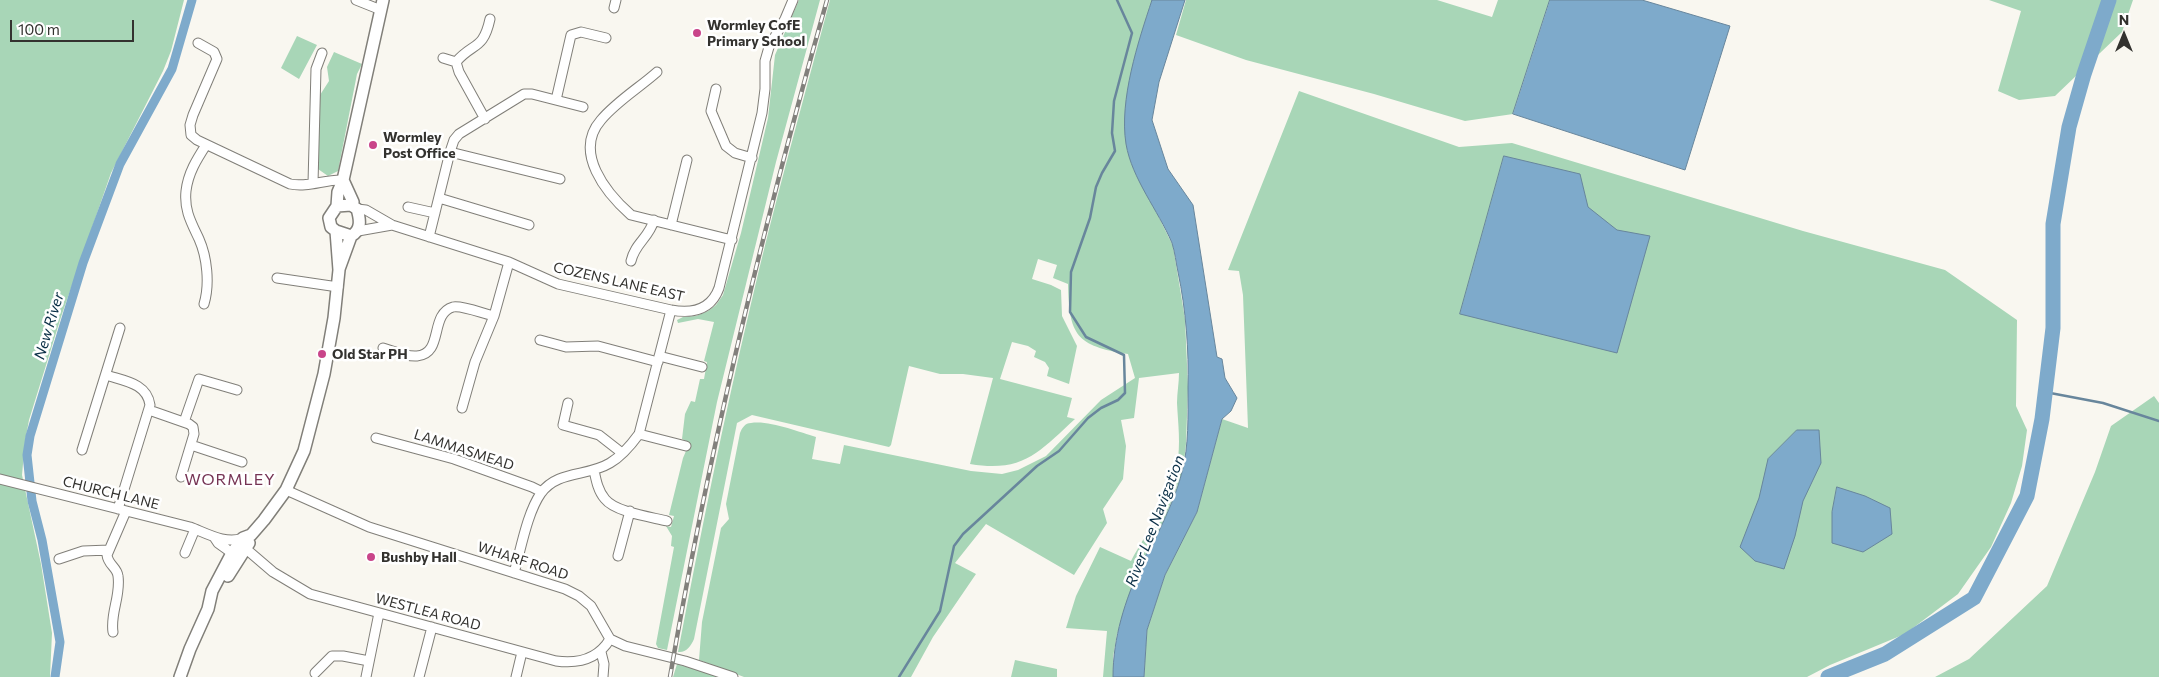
<!DOCTYPE html>
<html>
<head>
<meta charset="utf-8">
<style>
  body { margin:0 }
  #map { position:relative; width:2159px; height:677px; overflow:hidden; background:#f9f7f0; font-family:Commissioner,sans-serif }
  canvas { display:block }
  .north { position:absolute; left:2099px; top:10px; width:50px; height:50px; -webkit-text-stroke:4px #fff; paint-order:stroke; rotate:0deg; font-size:14px; font-weight:700; line-height:20px; text-align:center; color:#33322f }
  .north::after { content:''; display:block; margin:auto; width:18px; height:22px; background:#33322f; clip-path:polygon(50% 0,100% 100%,50% 72%,0 100%) }
  .scale { position:absolute; left:10px; top:20px; width:124px; height:22px; box-sizing:border-box; border:2px solid #33322f; border-top:0; padding-left:6px; font-size:15px; line-height:18px; white-space:nowrap; color:#33322f; -webkit-text-stroke:4px #fff; paint-order:stroke }
</style>
</head>
<body>
<div id="map">
<canvas width="2159" height="677"></canvas>
<div class="north">N</div>
<div class="scale">100 m</div>
</div>
<script>
const ctx = document.querySelector('canvas').getContext('2d');
ctx.lineJoin = 'round';
function paint(path, color) {
  ctx.fillStyle = color;
  ctx.fill(path, 'evenodd');
}
function trace(path, color, width, dash) {
  ctx.strokeStyle = color;
  ctx.lineWidth = width;
  ctx.lineCap = dash ? 'butt' : 'round';
  ctx.setLineDash(dash || []);
  ctx.stroke(path);
}
function drawText(font, color, halo, rows, align = 'center') {
  ctx.font = font + ' Commissioner,sans-serif';
  ctx.lineWidth = 5;
  ctx.setLineDash([]);
  ctx.textBaseline = 'middle';
  ctx.strokeStyle = halo;
  ctx.fillStyle = color;
  for (const [text, x, y, turn = 0] of rows) {
    ctx.save();
    ctx.translate(x, y);
    ctx.rotate((+turn || 0) * Math.PI / 180);
    ctx.textAlign = isNaN(turn) ? turn : align;
    if (halo) ctx.strokeText(text, 0, 0);
    ctx.fillText(text, 0, 0);
    ctx.restore();
  }
}
paint(new Path2D(`
  M0,0h184l-13,51 -8,20 -52,102 -50,144 -32,103 -4,22 -3,33 19,89 11,69 -2,44h-50z
  M799,0h21l-44,162 -59,240 -50,248 -9,-2 -2,-4 18,-97 -3,-1 1,-10 -6,-10 5,1 3,-11 -5,-1 14,-57 3,-7h2l2,-8 -8,-4 3,-25 6,-13 4,1 5,-23h4l3,-17 -3,-1 10,-39 -16,-3 -20,4 -1,-3 6,-3 13,-1 12,-5 8,-6 7,-10 18,-62 27,-115 7,-63z
  M830,0h322l-16,56 12,139 25,51 12,73 3,68 -2,57 -3,26 -10,28 -14,34 -18,32 -24,70 -4,23v20h-10l4,-46 -41,-3 10,-32 24,-49 31,14c16,-30 40,-62 46,-96 4,-21 1,-41 0,-62 0,-10 2,-20 2,-30l-40,5 -5,40 -13,2 5,26 -3,33 -20,30 4,14 -33,52 -88,-51 -31,39 21,11 -43,63 -22,40h-167l-45,-17 3,-38 19,-94 8,-9 -3,-15 14,-71c2,-5 5,-10 11,-10 18,-3 48,9 65,14l-4,22 28,5 4,-19 127,26 31,3 16,-4 28,-14 55,-56 34,-22 -7,-24c-52,-8 -59,-19 -60,-70l-15,-6 4,-13 -19,-6 -6,20 19,6 10,5 1,26 15,30 -8,38 -22,-8 2,-8 -4,-6 -11,-5 2,-6 -8,-5 -16,-4 -12,37 72,19 -5,19 8,2c-36,33 -52,54 -105,45l23,-86 -30,-4h-23l-31,-8 -18,79 -2,2 -137,-32 -15,8 -43,216c-3,7 -8,14 -16,13 22,-115 45,-230 72,-344 24,-104 53,-206 80,-308z
  M1186,0h251l55,17 6,-17h52l-37,114 -48,7 -91,-27 -128,-34 -70,-25z
  M1989,0h144l-11,32 -67,64 -36,4 -21,-9 23,-80z
  M297,36l20,9 -18,34 -18,-11z
  M334,52l28,12 -5,10 -19,97 -10,5 -10,-7 2,-74 9,-14 -2,-14z
  M1299,91l160,56 53,-4 291,88 142,39 72,50 -1,86 11,24 -5,36 -11,37 -20,44 -33,47 -53,40 -75,31 -23,12h-663l3,-47 18,-55 32,-63 25,-93 26,9 -5,-133 -4,-24 -11,-1z
  M2154,396l5,7v274h-224l34,-18 78,-73 48,-114 16,-46z
  M1015,660l42,9v8h-46z
  M677,664l43,13h-47z`), '#a8d6b7');
const water = new Path2D(`
  M1152,0h33l-26,82 -7,38 16,49 25,36 24,152 5,2 3,19 12,20 -6,13 -9,8 -25,93 -32,63 -18,55 -3,47h-31c0,-40 12,-76 28,-112 5,-12 13,-22 18,-34 9,-19 18,-39 23,-59 7,-26 6,-57 6,-83 1,-39 -2,-79 -10,-117 -2,-9 -3,-20 -6,-29 -14,-33 -40,-64 -46,-99 -7,-44 12,-102 26,-144z
  M1550,0h92l88,26 -45,144 -172,-56z
  M1504,156l76,18 8,33 29,23 33,6 -33,117 -157,-39z
  M1797,430h22l2,33 -18,38 -8,35 -11,33 -29,-8 -15,-14 19,-49 9,-39z
  M1837,487l28,9 25,12 2,26 -29,18 -31,-9v-31z`);
paint(water, '#7eaacb');
trace(water, '#68869c', 1);
trace(new Path2D(`
  M2045,392l58,11 56,18
  M899,677l41,-66 14,-65 9,-12 74,-68 22,-15 29,-33 13,-10 17,-8 7,-7 -1,-38 -38,-18 -16,-25 1,-40 19,-54 6,-31 6,-14 13,-22 -3,-18 2,-32 18,-68 -15,-33`), '#68869c', 2.5);
trace(new Path2D(`
  M55,677l5,-35 -18,-102 -10,-39 -5,-46 3,-19 53,-173 37,-99 52,-95 20,-69`), '#7eaacb', 9);
trace(new Path2D(`
  M1828,677l57,-23 89,-56 53,-102 15,-77 11,-91v-104l16,-97 15,-53 25,-74`), '#7eaacb', 15);
const minor = new Path2D(`
  M356,0l25,10
  M614,8l2,-8
  M198,43l16,9 3,7 -24,56 -3,10 1,10 6,5 93,44c18,4 35,-5 53,-4
  M443,58l13,4
  M657,72c-18,16 -40,29 -56,48 -28,32 5,73 30,95l101,25
  M716,89l-5,22 15,35 9,7 17,5
  M556,100l15,-65 10,-3 25,6
  M485,119l-26,-47 -3,-10c17,-20 27,-11 34,-43
  M450,152l110,27
  M313,183l3,-114 6,-16
  M439,198l90,27
  M408,207l27,6
  M357,209l9,1 26,15 117,37 49,22 113,26c21,4 40,0 48,-22l43,-175 3,-24v-28l4,-14 16,-28 8,-19
  M671,225l16,-65
  M358,231l34,-6
  M429,237l21,-85 4,-12 5,-6 65,-40h8l51,13
  M631,261c4,-18 18,-23 23,-41
  M277,278l61,9
  M204,304c6,-20 3,-47 -5,-65 -8,-17 -15,-29 -13,-48 2,-18 11,-32 20,-46
  M540,340l26,7 32,-1 60,16
  M383,348c10,3 23,9 34,8 27,-2 12,-42 36,-49 9,-2 31,7 41,9
  M659,356l43,11
  M106,375c18,6 41,8 44,30l-32,104
  M568,403l-5,22 36,10 23,18
  M462,408l13,-46 19,-46 15,-54
  M149,410l40,14 4,3 1,7 -13,43
  M184,422l15,-43 38,11
  M639,434l47,12
  M376,438l78,21 78,28 10,5
  M191,445l51,17
  M82,450l38,-122
  M594,470c2,10 4,21 11,29 10,13 46,18 62,22
  M0,479l190,48c16,6 36,18 53,11
  M286,490l83,37 196,62 14,7 12,10 19,33 15,7 60,15 48,16
  M214,537l4,6 14,10
  M245,548l28,24 37,22 246,67c22,3 42,-2 54,-22
  M185,553l10,-24
  M618,556l12,-45
  M59,559l24,-8 26,-1
  M514,573c7,-24 13,-60 27,-80 17,-23 46,-16 69,-30 12,-7 21,-18 29,-29l32,-124
  M113,632c-3,-19 8,-36 5,-56 -1,-9 -10,-11 -11,-21l19,-44
  M601,652l3,12 -1,13
  M315,673l17,-17h11l26,5
  M366,677l13,-64
  M419,677l13,-50
  M516,677l6,-25`);
const major = new Path2D(`
  M343,180l10,22 -2,3
  M351,205l6,4c3,10 5,21 -6,27l-15,-5 -5,-4 -2,-9 8,-12z
  M337,206l1,-14 5,-12 40,-180
  M339,269l12,-33
  M228,576l21,-33
  M180,677l10,-28 18,-40 4,-18 20,-38 11,-15 8,-3 13,-15 22,-30 18,-39 20,-77 10,-56 5,-48 -3,-39`);
trace(minor, '#817f79', 11);
trace(major, '#817f79', 14);
trace(minor, '#fff', 9);
trace(major, '#fff', 11);
const rail = new Path2D(`
  M670,677c39,-228 94,-454 157,-677`);
trace(rail, '#82807c', 4.5);
trace(rail, '#fff', 2.5, [8]);
for (const [x, y, r, color] of [
  [697,33,5,"#c9458a"],
  [373,145,5,"#c9458a"],
  [322,354,5,"#c9458a"],
  [371,557,5,"#c9458a"]
]) {
  const dot = new Path2D();
  dot.arc(x, y, r, 0, 2 * Math.PI);
  ctx.fillStyle = color;
  ctx.fill(dot);
  trace(dot, '#fff', 2);
}
drawText('bold 14px', '#33322f', '#fff', [
  ["Wormley CofE",707,25],
  ["Primary School",707,41],
  ["Wormley",383,137],
  ["Post Office",383,153],
  ["Old Star PH",332,354],
  ["Bushby Hall",381,557]
], 'left');
drawText('14px', '#33322f', '#fff', [
  ["COZENS LANE EAST",619,282,13],
  ["LAMMASMEAD",464,450,18],
  ["CHURCH LANE",111,493,14],
  ["WHARF ROAD",523,561,18],
  ["WESTLEA ROAD",428,612,15]
]);
drawText('italic 15px', '#0b3047', '#fff', [
  ["New River",49,326,-73],
  ["River Lee Navigation",1155,521,-69]
]);
ctx.letterSpacing = '1px';
drawText('16px', '#763454', '#fff', [
  ["WORMLEY",230,480]
]);
ctx.letterSpacing = '0px';
</script>
</body>
</html>
